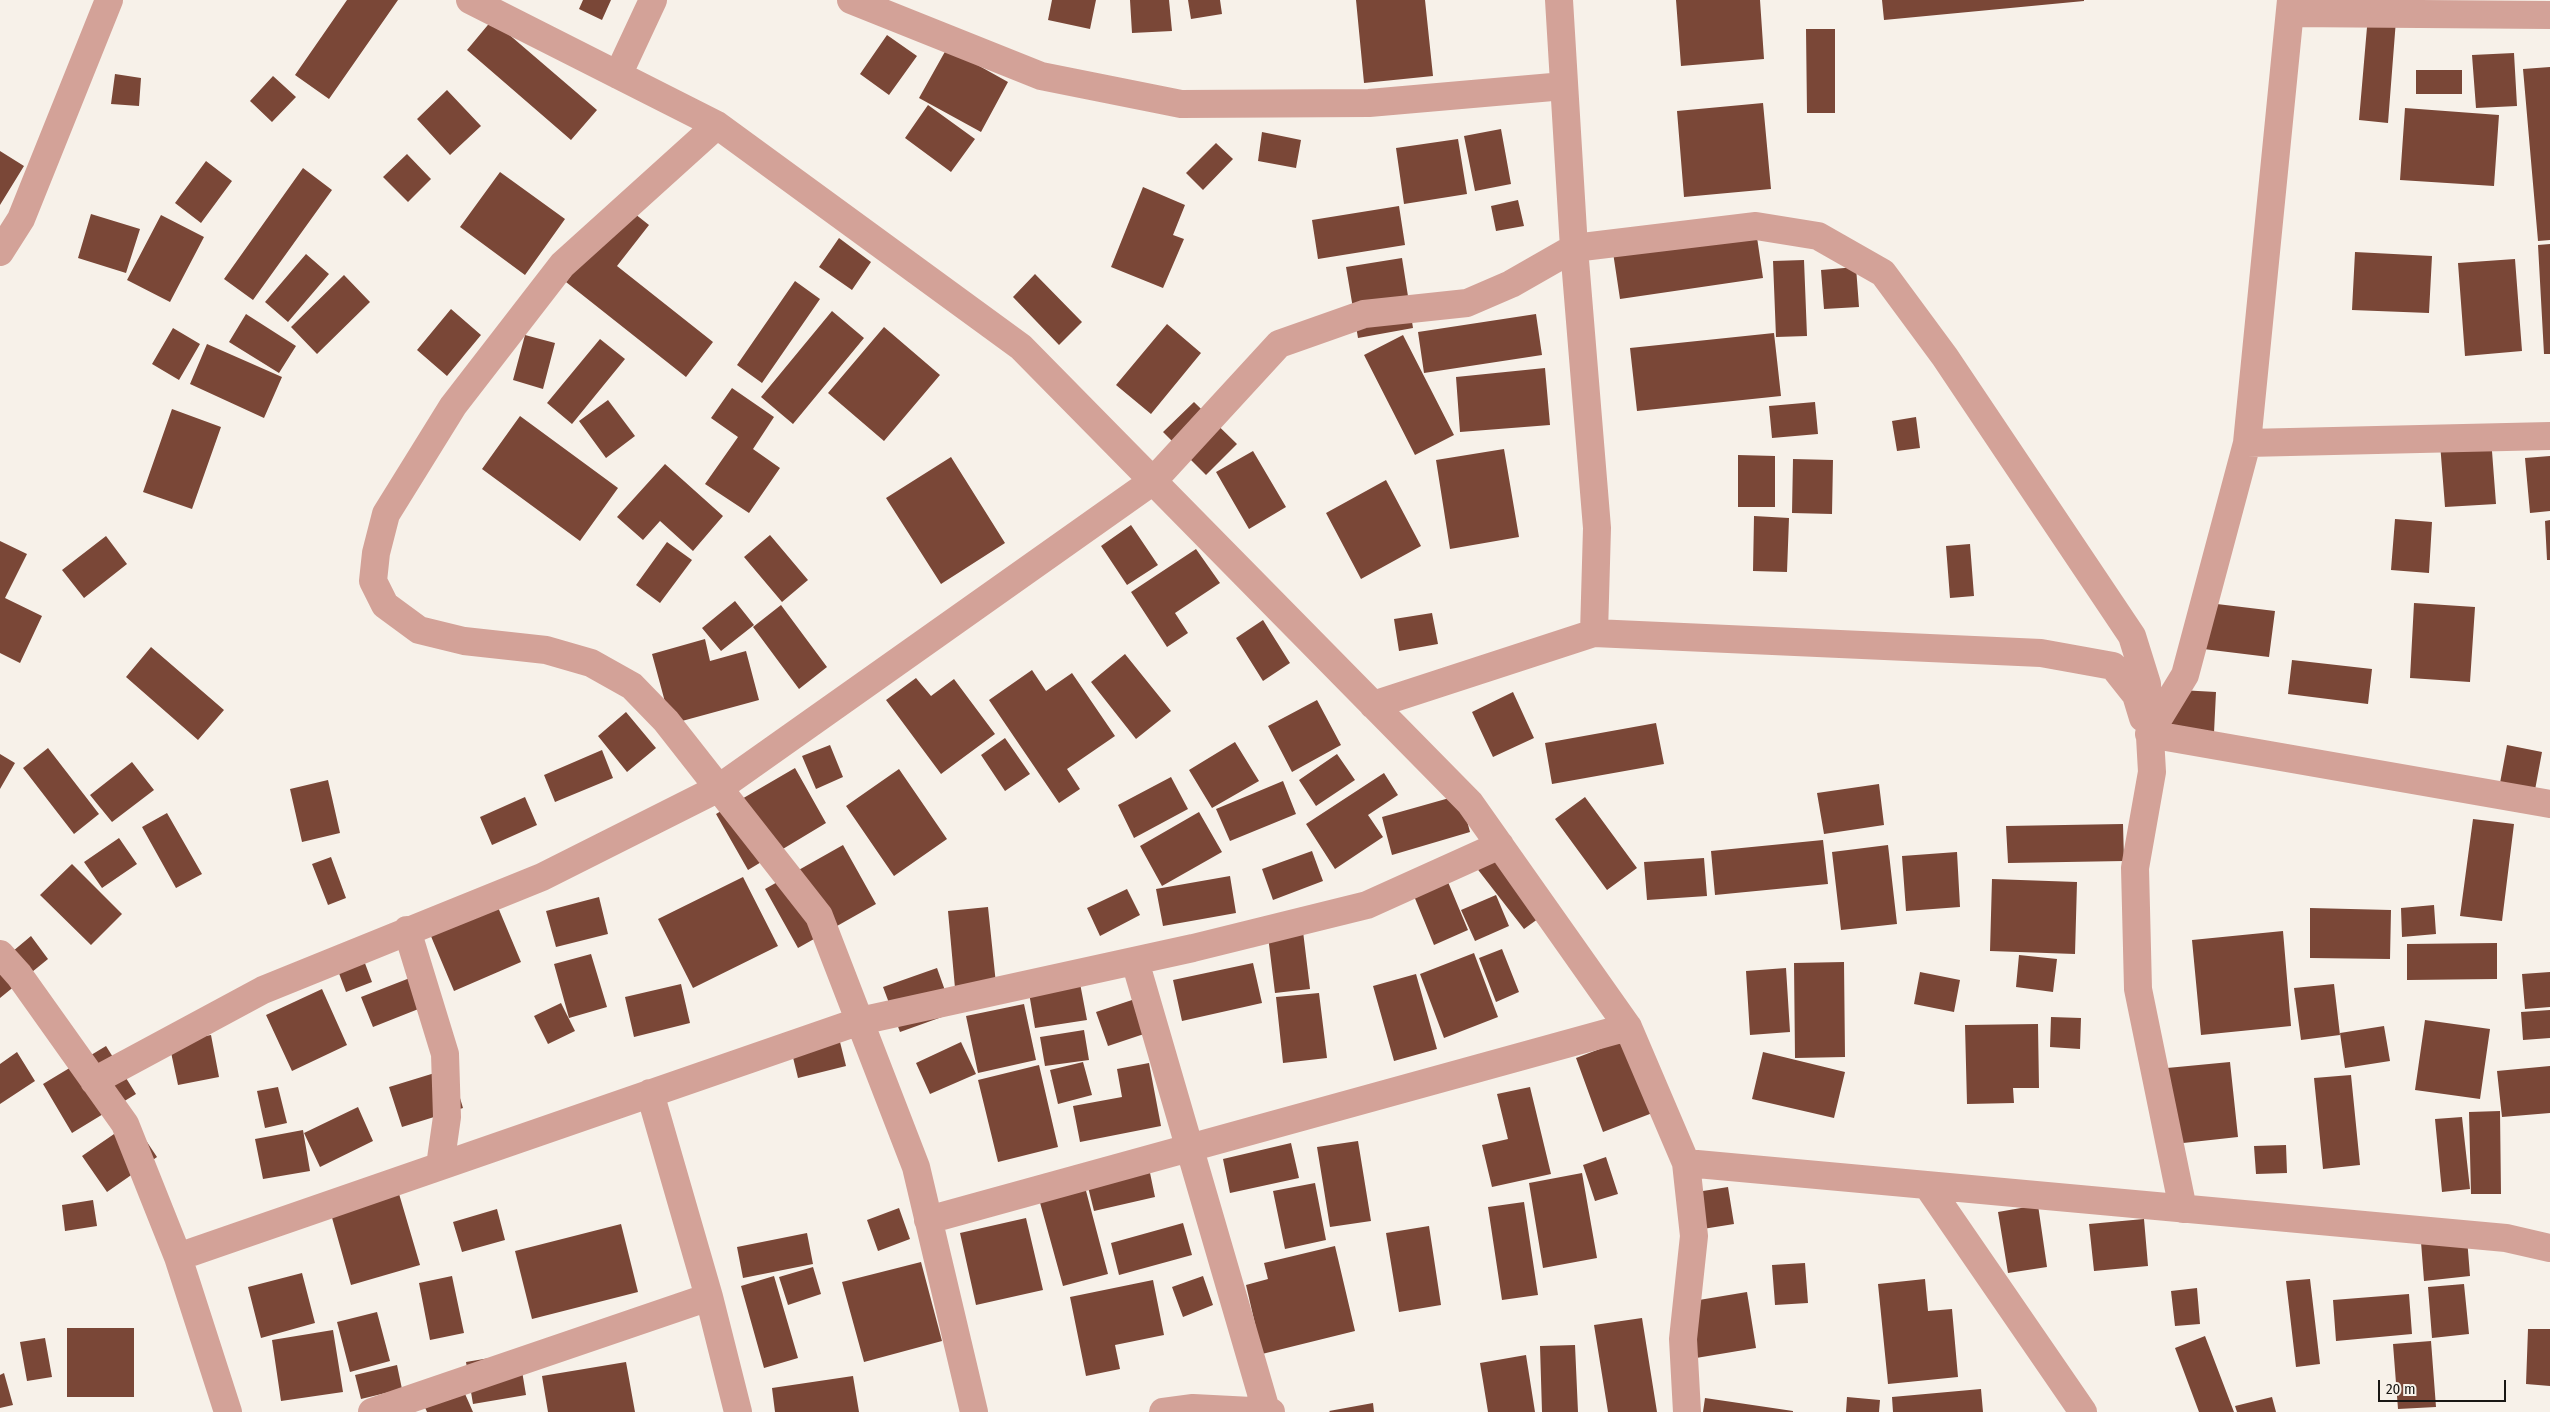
<!DOCTYPE html>
<html>
<head>
<meta charset="utf-8">
<style>
  body { margin:0 }
  #map { position:relative; width:2550px; height:1412px; overflow:hidden; background:#f7f1e9; font-family:"Fira Sans Condensed",sans-serif }
  canvas { display:block }
  .scale { position:absolute; left:2378px; top:1380px; width:128px; height:22px; box-sizing:border-box; border:2px solid #191714; border-top:0; padding-left:6px; font-size:15px; line-height:18px; white-space:nowrap; color:#191714; -webkit-text-stroke:4px #f7f1e9; paint-order:stroke }
</style>
</head>
<body>
<div id="map">
<canvas width="2550" height="1412"></canvas>
<div class="scale">20 m</div>
</div>
<script>
const ctx = document.querySelector('canvas').getContext('2d');
ctx.lineJoin = 'round';
function paint(path, color) {
  ctx.fillStyle = color;
  ctx.fill(path, 'evenodd');
}
function trace(path, color, width, dash) {
  ctx.strokeStyle = color;
  ctx.lineWidth = width;
  ctx.lineCap = dash ? 'butt' : 'round';
  ctx.setLineDash(dash || []);
  ctx.stroke(path);
}
paint(new Path2D(`
  M347,0h51l-69,99 -34,-24z
  M583,0h28l-9,20 -23,-11z
  M1052,0h44l-6,29 -42,-9z
  M1130,0h39l3,31 -40,2z
  M1188,0h32l2,14 -31,5z
  M1356,0h69l8,76 -69,7z
  M1676,0h84l4,59 -83,7z
  M1882,0h202v1l-200,19z
  M2369,4l28,3 -9,116 -29,-3z
  M492,20l105,90 -26,30 -104,-90z
  M1806,29h29v84h-28z
  M887,35l30,21 -28,39 -29,-21z
  M947,48l61,34 -27,50 -62,-34z
  M2514,53l3,53 -41,2 -4,-53z
  M2550,67v173l-12,1 -15,-172z
  M2416,70h46v24h-46z
  M115,74l26,4 -2,28 -28,-2z
  M273,76l23,21 -24,25 -22,-21z
  M447,90l34,36 -31,29 -33,-36z
  M1763,103l8,86 -87,8 -7,-86z
  M928,105l47,34 -24,33 -46,-34z
  M2405,108l94,7 -5,71 -94,-6z
  M1501,129l10,55 -36,7 -11,-55z
  M1262,132l39,8 -5,28 -38,-7z
  M1458,139l9,55 -63,10 -8,-56z
  M1216,143l17,16 -30,31 -17,-17z
  M0,151l24,15 -24,39z
  M407,154l24,25 -23,23 -25,-25z
  M206,161l26,20 -31,42 -26,-20z
  M303,168l29,22 -79,110 -29,-21z
  M500,172l65,47 -40,56 -65,-48z
  M1143,187l42,18 -12,30 11,4 -21,49 -52,-21z
  M1518,200l6,26 -28,5 -5,-25z
  M625,206l24,19 -32,41 96,76 -27,35 -120,-95z
  M1399,206l6,39 -87,14 -6,-39z
  M91,214l49,15 -14,44 -48,-15z
  M161,215l43,22 -34,65 -43,-22z
  M1754,217l9,61 -143,21 -9,-60z
  M839,238l32,24 -19,28 -33,-23z
  M2550,244v110h-6l-6,-109z
  M2355,252l77,4 -3,57 -77,-3z
  M306,254l23,20 -41,48 -23,-20z
  M1402,258l11,70 -55,10 -12,-71z
  M2515,259l7,92 -57,5 -7,-93z
  M1804,260l3,76 -31,1 -3,-76z
  M1856,267l3,40 -35,2 -3,-39z
  M1035,274l47,48 -23,23 -46,-48z
  M344,275l26,27 -53,52 -26,-27z
  M795,281l25,18 -58,84 -25,-18z
  M451,309l30,26 -34,41 -30,-26z
  M832,311l32,27 -71,86 -32,-27z
  M246,314l50,32 -17,27 -50,-31z
  M1536,314l6,41 -118,18 -6,-41z
  M1167,324l34,29 -50,61 -35,-29z
  M884,327l56,48 -56,66 -56,-48z
  M173,328l27,16 -21,36 -27,-16z
  M1774,333l7,63 -144,15 -7,-63z
  M525,335l30,8 -12,46 -30,-9z
  M1403,335l51,100 -39,20 -51,-100z
  M600,339l25,20 -53,65 -25,-21z
  M207,344l75,33 -18,41 -74,-34z
  M1545,368l5,57 -90,7 -4,-55z
  M732,388l42,29 -21,32 27,19 -31,45 -44,-29 33,-47 -27,-19z
  M608,400l27,36 -29,22 -27,-37z
  M1194,402l43,42 -31,31 -43,-43z
  M1815,402l3,32 -46,4 -3,-32z
  M172,409l49,18 -29,82 -49,-17z
  M520,416l98,72 -38,53 -98,-72z
  M1916,417l4,31 -23,3 -5,-30z
  M2491,438l5,66 -51,3 -5,-64z
  M1504,449l15,88 -69,12 -14,-89z
  M1253,451l33,56 -37,22 -33,-57z
  M1738,455l37,1v51h-37z
  M2550,456v55l-20,2 -5,-55z
  M951,457l54,86 -64,41 -55,-86z
  M1793,459l40,1 -1,54 -40,-1z
  M665,464l58,52 -30,35 -33,-30 -17,19 -26,-23z
  M1386,480l35,66 -60,33 -35,-66z
  M1754,516l35,2 -2,54 -34,-1z
  M2395,519l37,3 -3,51 -38,-3z
  M2550,520v40h-3l-2,-39z
  M1131,525l27,40 -31,20 -26,-39z
  M770,535l38,45 -26,22 -38,-45z
  M106,536l21,28 -43,34 -22,-28z
  M0,541l27,13 -22,44 37,18 -22,47 -20,-10z
  M667,542l25,18 -32,43 -24,-18z
  M1970,544l4,52 -24,2 -4,-52z
  M1196,549l24,34 -45,30 13,20 -21,14 -36,-55z
  M735,601l19,24 -33,26 -19,-23z
  M2192,601l83,10 -6,46 -82,-10z
  M2414,603l61,4 -5,75 -60,-4z
  M781,605l46,62 -28,22 -46,-62z
  M1432,613l6,31 -39,7 -5,-32z
  M1263,620l27,43 -27,18 -27,-43z
  M705,639l5,22 36,-10 13,49 -88,24 -19,-70z
  M151,647l73,63 -26,30 -72,-63z
  M1125,654l46,57 -35,28 -45,-57z
  M2292,660l80,9 -4,35 -80,-10z
  M1032,670l14,21 26,-18 43,63 -48,33 13,20 -21,14 -70,-103z
  M916,678l15,18 23,-17 41,55 -54,40 -55,-74z
  M2162,689l54,3 -2,41 -54,-4z
  M1513,692l21,46 -41,19 -21,-45z
  M1317,700l24,45 -49,27 -24,-46z
  M626,712l30,36 -29,24 -29,-36z
  M1656,723l8,41 -112,20 -7,-41z
  M1005,738l25,36 -25,17 -24,-36z
  M1235,742l24,39 -47,27 -23,-38z
  M830,745l13,32 -27,12 -14,-33z
  M2507,745l35,7 -7,38 -35,-7z
  M48,748l51,66 -25,20 -51,-66z
  M602,750l11,28 -58,24 -11,-27z
  M0,754l15,9 -15,26z
  M1337,754l18,26 -39,26 -17,-26z
  M132,762l22,28 -42,32 -22,-27z
  M795,768l31,55 -78,47 -32,-56z
  M899,769l48,70 -53,37 -48,-70z
  M1384,773l14,22 -30,20 15,22 -48,32 -29,-45z
  M1171,777l17,32 -54,29 -16,-33z
  M328,780l12,53 -38,9 -12,-53z
  M1283,781l13,33 -66,27 -14,-32z
  M1879,784l5,41 -60,9 -7,-41z
  M1460,795l10,37 -78,23 -10,-38z
  M525,797l12,28 -45,20 -12,-28z
  M1585,797l52,71 -30,22 -52,-71z
  M1199,812l23,40 -60,34 -22,-40z
  M167,813l35,61 -26,14 -34,-61z
  M2473,819l41,5 -12,97 -42,-5z
  M2123,824l1,37 -116,2 -2,-37z
  M119,838l18,26 -35,24 -18,-26z
  M1501,840l52,68 -29,21 -52,-67z
  M1823,840l5,44 -113,11 -4,-44z
  M843,845l33,59 -78,44 -33,-59z
  M1888,845l9,79 -56,6 -9,-78z
  M1312,851l11,30 -50,19 -11,-31z
  M1957,852l3,55 -54,4 -4,-55z
  M331,857l15,41 -18,7 -16,-41z
  M1704,858l3,38 -60,4 -3,-38z
  M72,864l50,50 -31,31 -51,-50z
  M1230,876l6,37 -73,13 -7,-37z
  M743,877l35,69 -85,42 -35,-69z
  M1992,879l85,3 -2,72 -85,-3z
  M1448,882l20,48 -34,15 -20,-49z
  M1127,889l13,26 -40,21 -13,-28z
  M492,893l29,69 -67,29 -29,-69z
  M1496,895l13,31 -34,15 -14,-31z
  M599,897l9,37 -52,13 -10,-36z
  M2434,905l2,29 -34,3 -1,-29z
  M988,907l8,77 -41,4 -7,-77z
  M2310,908l81,2 -1,49 -80,-1z
  M1302,923l8,66 -35,4 -8,-65z
  M2283,931l8,95 -90,9 -9,-95z
  M31,936l17,23 -48,39v-36z
  M357,942l15,40 -26,10 -15,-40z
  M2497,943v36l-90,1v-36z
  M1502,949l17,43 -23,10 -17,-44z
  M1474,953l24,64 -54,21 -24,-64z
  M591,954l16,53 -38,11 -15,-54z
  M2019,955l38,4 -4,33 -37,-5z
  M1844,962l1,95 -50,1 -1,-95z
  M1253,963l9,40 -80,18 -9,-41z
  M937,968l16,45 -53,19 -17,-45z
  M1786,968l4,64 -40,3 -4,-64z
  M1920,972l40,8 -6,32 -40,-8z
  M2550,972v35l-25,2 -3,-35z
  M1416,974l21,75 -43,12 -21,-75z
  M415,976l11,30 -53,21 -12,-30z
  M1079,978l8,42 -52,8 -7,-41z
  M681,984l9,39 -56,14 -9,-40z
  M2334,984l6,51 -39,5 -7,-52z
  M322,989l25,56 -55,26 -26,-56z
  M1319,993l8,65 -44,5 -7,-66z
  M1141,997l12,34 -45,15 -12,-34z
  M561,1003l14,28 -27,13 -14,-28z
  M1024,1004l12,56 -58,13 -12,-57z
  M2550,1010v28l-27,2 -2,-28z
  M2051,1017l30,1 -1,31 -30,-2z
  M2425,1020l65,9 -10,70 -65,-9z
  M2038,1024l1,64h-26l1,15 -47,1 -2,-79z
  M2384,1026l6,35 -45,7 -5,-35z
  M837,1030l9,36 -48,12 -9,-37z
  M1084,1030l5,30 -44,6 -5,-29z
  M211,1035l8,42 -41,8 -9,-42z
  M1626,1039l29,73 -52,20 -27,-74z
  M961,1042l15,32 -46,20 -14,-31z
  M106,1046l30,48 -64,39 -29,-49z
  M17,1052l18,29 -35,23v-40z
  M1763,1052l82,20 -11,46 -82,-19z
  M1083,1062l9,33 -34,9 -8,-34z
  M2230,1062l8,75 -64,7 -7,-76z
  M1149,1063l12,63 -81,16 -7,-36 49,-9 -5,-28z
  M1039,1065l19,82 -60,15 -20,-82z
  M2550,1066v47l-48,4 -5,-46z
  M451,1068l12,40 -61,19 -13,-40z
  M2351,1075l9,90 -37,4 -9,-91z
  M278,1087l9,36 -22,5 -8,-37z
  M1530,1087l21,87 -59,13 -10,-42 26,-6 -11,-45z
  M358,1107l15,34 -53,26 -16,-34z
  M2500,1111l1,83h-30l-2,-82z
  M2462,1117l8,72 -28,3 -7,-73z
  M133,1121l24,36 -50,35 -25,-36z
  M303,1130l7,41 -47,8 -8,-40z
  M1358,1141l13,80 -41,6 -13,-80z
  M1291,1143l8,35 -69,15 -7,-34z
  M2286,1145l1,28 -31,1 -2,-28z
  M1606,1157l12,37 -23,7 -12,-36z
  M1149,1168l6,29 -61,14 -7,-28z
  M1582,1173l15,85 -54,10 -14,-85z
  M1315,1183l11,57 -41,9 -12,-58z
  M397,1187l23,78 -69,20 -22,-78z
  M1085,1187l23,87 -45,12 -24,-87z
  M1728,1187l6,37 -50,8 -6,-37z
  M93,1200l4,26 -32,5 -3,-26z
  M1524,1202l14,93 -36,5 -14,-93z
  M2038,1205l9,62 -39,6 -10,-61z
  M899,1208l11,31 -32,12 -11,-31z
  M497,1209l8,31 -43,12 -9,-30z
  M1026,1218l17,72 -67,15 -16,-72z
  M2144,1219l4,47 -54,5 -5,-47z
  M1183,1223l9,32 -73,20 -8,-32z
  M621,1224l17,68 -106,27 -17,-68z
  M1429,1226l12,79 -42,7 -13,-79z
  M807,1233l6,31 -70,14 -6,-31z
  M2467,1238l3,38 -46,5 -3,-39z
  M1335,1246l20,85 -93,23 -16,-69 22,-6 -4,-16z
  M921,1262l21,79 -78,21 -22,-80z
  M1805,1263l3,40 -33,2 -3,-40z
  M813,1267l8,27 -33,11 -9,-28z
  M302,1273l13,50 -54,15 -13,-51z
  M452,1276l12,57 -34,7 -11,-57z
  M774,1276l24,82 -34,10 -23,-82z
  M1203,1276l10,29 -30,12 -11,-30z
  M1925,1279l3,32 24,-2 6,68 -70,7 -10,-100z
  M2310,1279l10,85 -24,3 -10,-86z
  M1153,1280l11,55 -49,10 5,24 -34,7 -16,-79z
  M2464,1284l5,50 -37,4 -4,-51z
  M2197,1288l3,36 -25,2 -4,-35z
  M1747,1292l9,56 -72,12 -9,-56z
  M2409,1294l3,40 -76,7 -3,-41z
  M377,1312l13,49 -40,11 -13,-50z
  M1642,1318l15,94h-49l-14,-87z
  M67,1328h67v69h-67z
  M2528,1329h22v57l-24,-2z
  M333,1330l10,62 -62,9 -9,-61z
  M2205,1336l29,76h-35l-24,-64z
  M45,1338l7,39 -25,4 -7,-39z
  M2431,1341l5,66 -38,2 -5,-65z
  M1575,1345l3,67h-36l-2,-66z
  M519,1353l7,42 -53,9 -7,-42z
  M1526,1355l9,57h-47l-8,-49z
  M626,1362l9,50h-87l-6,-36z
  M397,1365l5,24 -41,10 -6,-24z
  M4,1373l9,32 -13,3v-33z
  M853,1376l6,36h-84l-3,-24z
  M462,1387l11,25h-46l-4,-9z
  M1981,1389l2,23h-90l-1,-15z
  M1847,1397l33,3 -1,12h-33z
  M2272,1397l4,15h-39l-2,-6z
  M1705,1398l88,13v1h-90z
  M1373,1403l1,9h-44l-1,-1z`), '#7a4737');
trace(new Path2D(`
  M470,0l247,125 304,222 449,456 158,224 58,136 8,73 -11,103 4,73
  M851,0l190,76 140,28 188,-1 195,-17
  M2290,13l260,2
  M618,75l35,-75
  M717,125l-155,140 -109,141 -67,108 -10,39 -3,28 12,24 34,25 45,11 82,9 45,13 41,23 34,35 153,195 97,251 58,245
  M0,252l21,-33 88,-219
  M2247,443l303,-7
  M1594,633l447,20 72,13 23,29 7,23
  M1373,705l221,-72 3,-105 -23,-280 -15,-248
  M2149,734l36,-59 62,-232 44,-443
  M2149,734l401,70
  M407,930l38,124 2,63 -7,49
  M0,954l19,21 106,149 53,133 50,155
  M1135,961l131,449
  M94,1081l169,-91 279,-113 177,-89 434,-307 126,-137 85,-30 103,-11 44,-19 63,-36 182,-22 62,10 65,37 62,84 187,279 15,48 5,88 -17,96 3,121 45,220
  M650,1093l59,204 29,115
  M1686,1163l820,75 44,10
  M1927,1185l156,227
  M928,1220l700,-193
  M178,1257l682,-236 333,-73 174,-43 133,-60
  M372,1412l337,-115
  M1163,1412l30,-4 78,4`), '#d3a298', 28);
</script>
</body>
</html>
